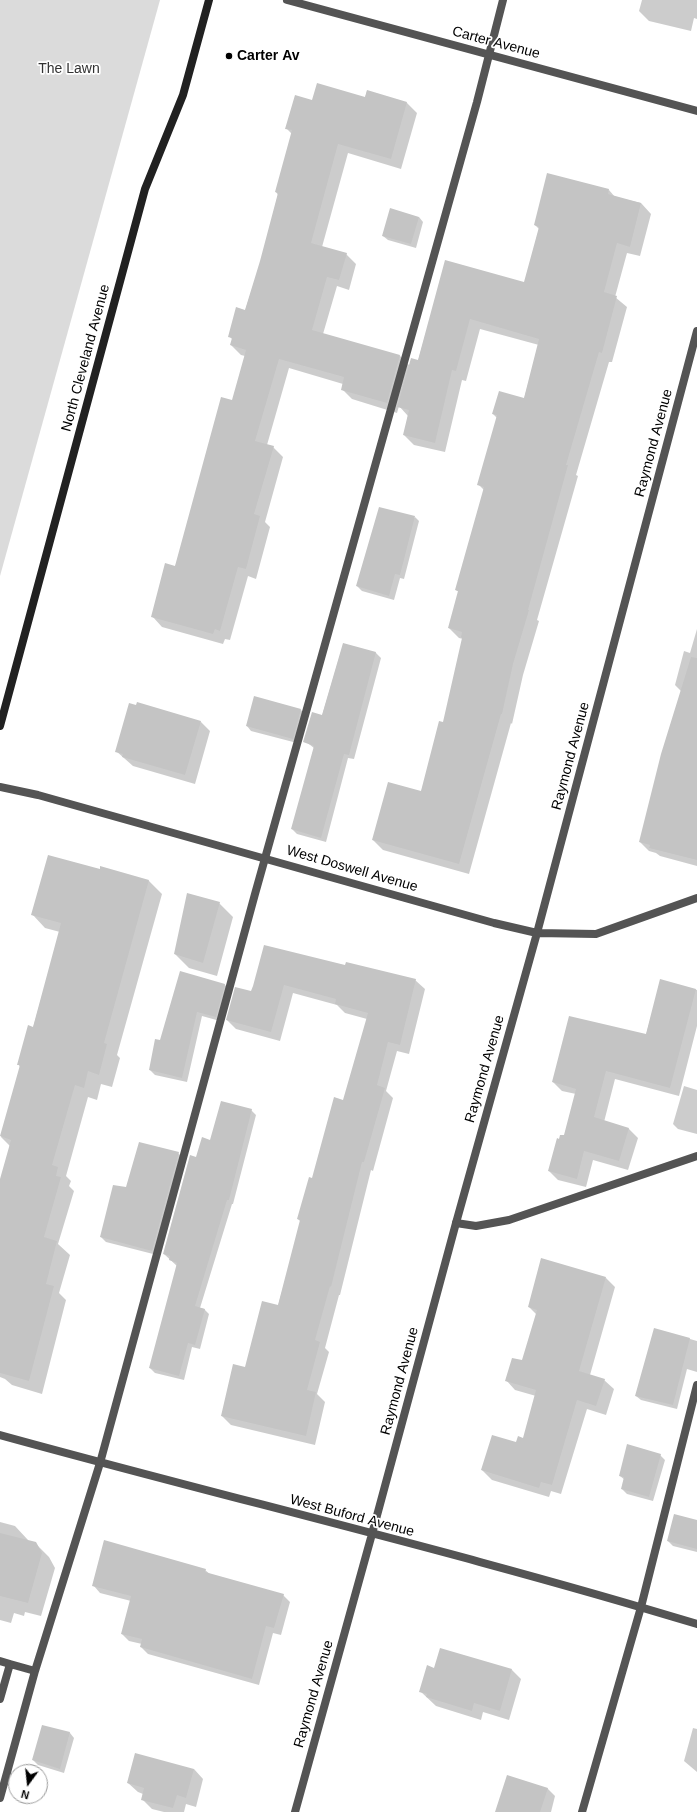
<!DOCTYPE html>
<html>
<head>
<meta charset="utf-8">
<style>
  body { margin:0 }
  #map { position:relative; width:697px; height:1812px; overflow:hidden; background:#fff; font-family:Arial,sans-serif }
  canvas { display:block }
  .north { position:absolute; left:8px; top:1764px; width:40px; height:40px; box-sizing:border-box; background:#fff; border:1px solid #999; border-radius:50%; rotate:195deg; font-size:11px; font-weight:700; line-height:16px; text-align:center; color:#000 }
  .north::after { content:''; display:block; margin:auto; width:14px; height:18px; background:#000; clip-path:polygon(50% 0,100% 100%,50% 72%,0 100%) }
</style>
</head>
<body>
<div id="map">
<canvas width="697" height="1812"></canvas>
<div class="north">N</div>
</div>
<script>
const ctx = document.querySelector('canvas').getContext('2d');
ctx.lineJoin = 'round';
function paint(path, color) {
  ctx.fillStyle = color;
  ctx.fill(path, 'evenodd');
}
function trace(path, color, width, dash) {
  ctx.strokeStyle = color;
  ctx.lineWidth = width;
  ctx.lineCap = dash ? 'butt' : 'round';
  ctx.setLineDash(dash || []);
  ctx.stroke(path);
}
function drawText(font, color, halo, rows, align = 'center') {
  ctx.font = font + ' Arial,sans-serif';
  ctx.lineWidth = 3.5;
  ctx.setLineDash([]);
  ctx.textBaseline = 'middle';
  ctx.strokeStyle = halo;
  ctx.fillStyle = color;
  for (const [text, x, y, turn = 0] of rows) {
    ctx.save();
    ctx.translate(x, y);
    ctx.rotate((+turn || 0) * Math.PI / 180);
    ctx.textAlign = isNaN(turn) ? turn : align;
    if (halo) ctx.strokeText(text, 0, 0);
    ctx.fillText(text, 0, 0);
    ctx.restore();
  }
}
paint(new Path2D(`
  M0,0h160l-160,576z`), '#dbdbdb');
paint(new Path2D(`
  M642,0h55v19l-3,-1 -3,13 -42,-10 -10,-10z
  M367,91l40,12 10,10 -16,56 -53,-16 -26,94 24,7 10,10 -7,26 -12,-4 -14,48 77,22 10,10 8,-5 28,-99 79,21 14,-54 -4,-4 74,-35 6,7 26,6 10,11 -11,42 -13,-3 -12,44 12,10 -15,55h-3l-33,113 2,1 -41,144 2,1 -16,54 -11,49 -1,-1 -42,151 -86,-24 -10,-10 48,-48 23,-69 19,-84 -4,-1 -10,-10 10,-36 -3,-2 28,-100 -5,-5 18,-67 -4,-4 31,-15 15,-54 -59,-16 -14,52 -4,-1 -17,72 -31,-7 -10,-10 4,-19 -9,-10 -2,7 -45,-14 -10,-10 1,-5 -54,-16 -22,77 6,2 10,10 -18,65 5,5 -14,52 -8,-3 -18,64 -5,-1 -2,5 -61,-17 -10,-11 23,-49 58,-165 12,-46 -4,-1 -10,-10 2,-5 -4,-4 16,-25 16,-50 17,-66 -2,-3 16,-58 -6,-6 26,-27 53,-3z
  M419,217l4,5 -7,26 -28,-8 -5,-4z
  M415,517l4,4 -15,58 -4,-1 -6,22 -32,-9 -5,-5z
  M697,629v237l-37,-10 -4,-3 -7,-2 -9,-9 41,-151 -6,-6 9,-34 6,2z
  M343,645l33,8 5,5 -27,101 -6,-1 -22,84 -29,-8 -5,-5 22,-81 -9,-7 17,-25z
  M301,710l4,5 -8,28 -46,-12 -4,-5z
  M201,722l9,9 -15,53 -62,-18 -17,-15z
  M101,870l48,11 13,13 -45,161 3,3 -8,29 -11,-3 -4,16 -9,-3 -22,79 5,5 -2,5 5,5 -16,53 12,11 -11,38 7,7 -24,94 -30,-9 -7,-6 -5,-2v-195l10,-36 -9,-9 19,-70 -2,-3 15,-36 27,-96 -15,-4 -13,-14z
  M219,903l14,14 -16,59 -28,-8 -14,-14z
  M346,966l69,14 10,9 -16,65 -12,-3 -11,40 7,7 -20,73 -2,-1 -31,125h-1l-14,53 4,4 -12,42 8,8 -10,43 -84,-20 -9,-9 56,-110 23,-84 -3,-3 46,-118 23,-82 -22,-6 -8,-8 -44,-12 -13,48 -44,-12 -9,-9 24,-28z
  M661,981l36,9v36l-18,70 -64,-17 -11,43 25,7 9,9 -10,32 -35,-10 -7,27 -28,-7 -9,-9 11,-31 4,-3 12,-43 -14,-3 -9,-9 93,-47z
  M224,984l5,5 -9,32 -18,-5 -15,66 -32,-7 -5,-5 11,-28z
  M684,1086l13,4v44l-19,-5 -5,-5z
  M251,1110l5,5 -23,89h-1l-32,104 4,1 5,5 -9,35 -8,-2 -8,33 -29,-7 -5,-5 27,-102 -13,-12 33,-96 13,-17z
  M178,1153l5,5 -26,97 -51,-13 -5,-5 26,-49z
  M606,1278l9,9 -25,88 14,5 10,9 -8,26 -19,-6 -26,85 -10,-3 -2,6 -57,-17 -10,-10 42,-31 12,-43 -21,-6 -9,-10 16,-18 15,-47 -8,-8z
  M655,1329l42,12v31l-10,-3 -10,40 -36,-9 -5,-4z
  M660,1455l5,5 -12,41 -26,-7 -5,-5 3,-9 -5,-4z
  M697,1521v31l-24,-6 -5,-5z
  M0,1522l15,4 13,14v1l7,2 14,14 6,11 -14,48 -16,-4 -1,4 -10,-3 -3,10 -11,-3z
  M205,1570l6,5 72,20 7,7 -9,33 -8,-2 -14,52 -111,-31 -7,-7 1,-3 -13,-3 -7,-7 9,-33 -31,-8 -6,-7z
  M512,1670l9,9 -12,41 -26,-8 -2,8 -45,-14 -16,-15z
  M43,1726l27,7 4,5 -10,35 -26,-8 -5,-5z
  M693,1728l4,1v43l-13,-11z
  M194,1769l9,10 -7,28 -10,-3 -2,8h-20l-12,-3 -10,-10 1,-5 -5,-2 -10,-9z
  M547,1788l8,8 -4,16h-55z`), '#0003');
paint(new Path2D(`
  M317,83l48,14 2,-7 40,12 -16,57 -53,-15 -27,99 36,10 -8,27 -12,-3 -15,53 88,25 -13,48 -46,-13 3,-13 -65,-18 -24,82 19,5 -20,68 6,2 -14,53 -8,-2 -18,64 -5,-2 -2,5 -62,-17 14,-54 10,3 46,-169 11,3 14,-50 -16,-5 2,-7 -4,-1 8,-30 9,3 15,-49 18,-68 -3,-1 17,-62 -7,-1 10,-34 17,5z
  M547,173l62,16 -1,5 33,9 -11,44 -13,-4 -13,49 13,4 -15,57 -3,-1 -33,113h2l-40,145h1l-16,54 -11,50h-1l-42,150 -87,-24 16,-58 33,9 18,-70 4,1 19,-84 -1,-1 1,-5 -14,-4 10,-37 -3,-1 29,-103 -7,-2 20,-70 -5,-1 7,-23 25,7 15,-59 -69,-20 -14,52 -4,-1 -17,73 -32,-8 6,-25 -12,-3 14,-49 7,2 27,-100 79,22 15,-55 -5,-2z
  M390,208l29,9 -8,27 -29,-8z
  M379,507l36,9 -15,59 -5,-1 -6,22 -33,-10z
  M343,643l33,9 -27,103 -5,-1 -23,84 -30,-9 23,-83 -11,-4 9,-30 10,3z
  M691,657l6,1v202l-48,-12 1,-3 -11,-3 22,-88z
  M254,696l47,13 -8,30 -47,-13z
  M137,702l64,19 -16,54 -63,-18 1,-3 -8,-2 14,-49 7,2z
  M48,855l52,14v-3l49,14 -45,163 3,1 -8,31 -11,-4 -4,17 -9,-3 -23,80 6,2 -2,9 5,1 -17,60 13,4 -11,43 8,2 -25,95 -29,-8v-194l11,-39 -11,-4 20,-71h-3l11,-40 5,2 28,-104 -30,-8z
  M187,893l33,9 -17,61 -29,-9z
  M264,945l81,20 1,-3 70,17 -16,66 -12,-3 -11,43 8,3 -21,74h-2l-31,125 -1,-1 -15,54 5,2 -13,48 9,2 -10,44 -85,-20 12,-52 12,3 17,-66 16,4 22,-85 -3,-1 12,-42 3,1 22,-81 9,3 25,-87 -33,-9 1,-5 -52,-14 -13,47 -45,-12 9,-33 16,4 2,-5z
  M180,971l45,13 -9,33 -19,-5 -15,66 -33,-8 6,-31 5,1z
  M660,979l36,10 -26,99 -64,-17 -12,46 35,11 -10,33 -35,-10 -7,28 -29,-8 9,-33 2,1 1,-4h4l12,-46 -24,-7 17,-66 77,18z
  M221,1101l31,8 -23,91h-2l-32,106 10,3 -10,36 -7,-2 -9,33 -30,-8 28,-105 -8,-3 1,-4 -7,-2 27,-99 6,2 6,-20 8,3z
  M139,1142l40,10 -27,99 -52,-14 13,-52 13,2z
  M541,1258l65,19 -27,94 26,8 -9,27 -19,-6 -25,85 -11,-3 -2,6 -58,-18 11,-35 24,7 2,-6 5,2 13,-48 -31,-9 7,-23 10,2 15,-50 -9,-3z
  M654,1328l36,10 -17,67 -38,-9z
  M627,1444l34,10 -12,43 -28,-8 3,-12 -5,-1z
  M674,1514l23,6v29l-30,-8z
  M0,1533l36,9 6,11 -14,50 -28,-7z
  M104,1540l102,29 -1,3 79,22 -10,34 -8,-2 -14,53 -112,-32 2,-8 -21,-5 10,-38 -39,-10z
  M440,1648l72,21 -12,42 -26,-8 -2,8 -46,-14 1,-3 -8,-2 8,-27 7,3z
  M42,1725l28,7 -10,37 -28,-9z
  M135,1753l59,16 -8,29 -9,-3 -4,13 -32,-8 3,-12 -17,-5z
  M507,1775l41,13 -8,24h-45z`), '#c4c4c4');
trace(new Path2D(`
  M456,1223l20,3 33,-6 188,-64
  M0,1661l10,3 -10,35
  M10,1664l25,7
  M0,1798l35,-127 65,-208 155,-569 222,-792 26,-102
  M582,1812l59,-205 56,-222`), '#545454', 8);
trace(new Path2D(`
  M287,0l410,111
  M0,787l38,8 456,128 43,10 59,1 101,-36
  M0,1435c232,64 467,119 697,189
  M295,1812l77,-278 84,-311 81,-290 160,-602`), '#545454', 8);
trace(new Path2D(`
  M0,726l145,-537 38,-94 26,-95`), '#212121', 8);
for (const [x, y, r, color] of [
  [229,56,4,"#000"]
]) {
  const dot = new Path2D();
  dot.arc(x, y, r, 0, 2 * Math.PI);
  ctx.fillStyle = color;
  ctx.fill(dot);
  trace(dot, '#fff', 1.5);
}
drawText('14px', '#000', '#fff', [
  ["Carter Avenue",496,43,15],
  ["North Cleveland Avenue",86,358,-75],
  ["Raymond Avenue",654,443,-75],
  ["Raymond Avenue",571,756,-75],
  ["West Doswell Avenue",352,869,16],
  ["Raymond Avenue",485,1069,-74],
  ["Raymond Avenue",400,1381,-75],
  ["West Buford Avenue",352,1516,15],
  ["Raymond Avenue",314,1694,-74]
]);
drawText('bold 14px', '#000', '#fff', [
  ["Carter Av",237,56]
], 'left');
drawText('14px', '#323232', '#fff', [
  ["The Lawn",69,69]
]);
</script>
</body>
</html>
